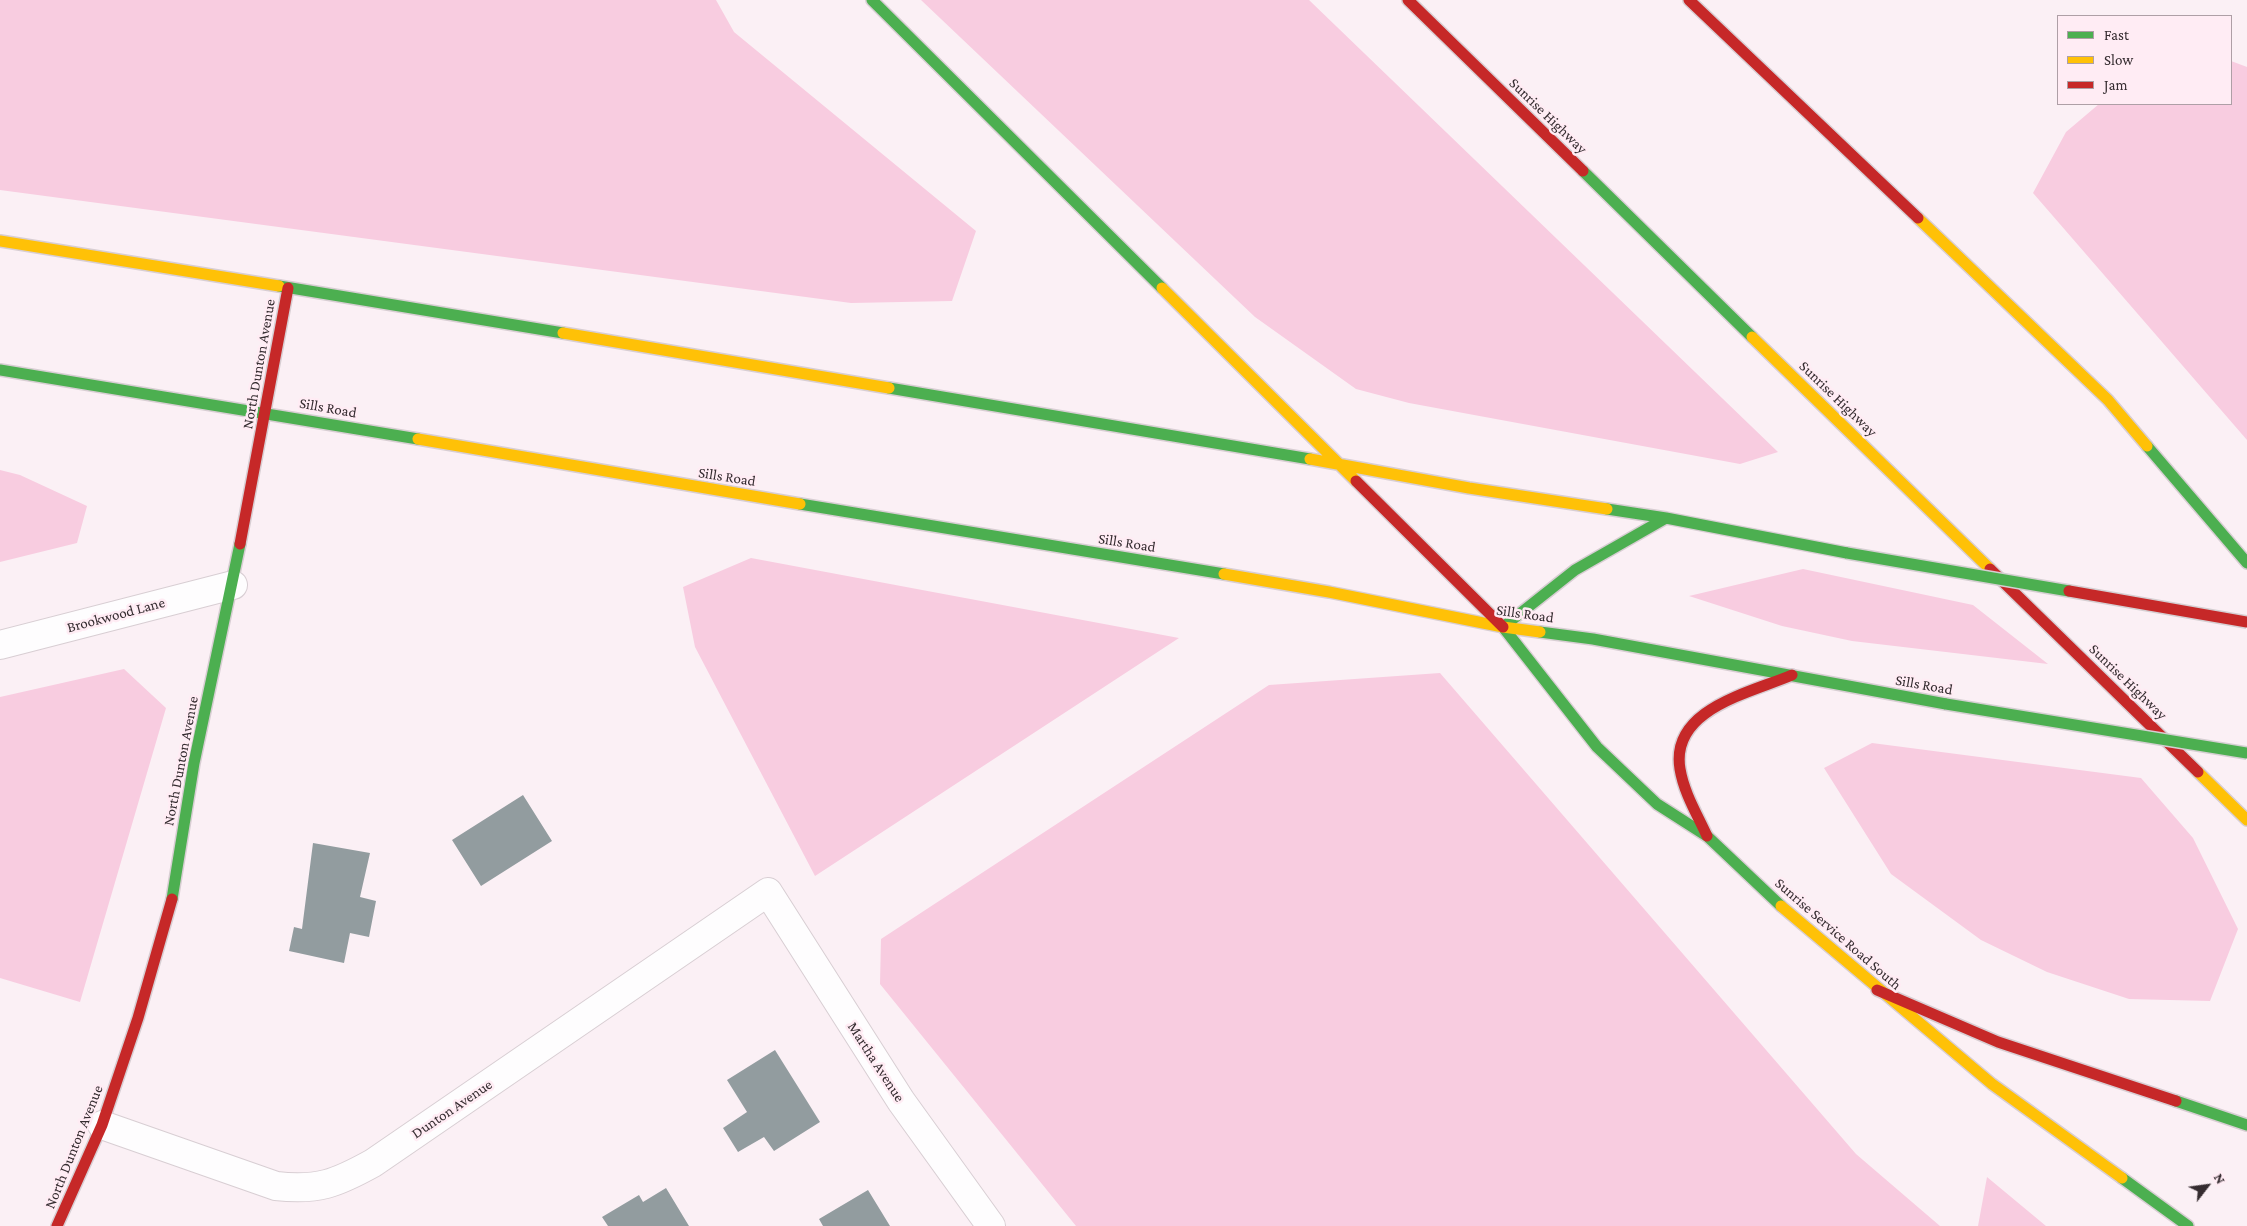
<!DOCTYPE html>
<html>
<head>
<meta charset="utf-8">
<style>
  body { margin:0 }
  #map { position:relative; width:2247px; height:1226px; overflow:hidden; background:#fbf0f5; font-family:"Crimson Pro",serif }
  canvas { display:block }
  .legend { position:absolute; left:2057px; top:15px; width:175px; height:90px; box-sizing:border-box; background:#ffecf4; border:1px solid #ae9fa6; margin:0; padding:6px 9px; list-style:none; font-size:15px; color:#352c30 }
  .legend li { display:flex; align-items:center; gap:10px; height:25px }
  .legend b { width:25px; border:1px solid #ae9fa6 }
  .north { position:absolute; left:2182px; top:1161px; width:50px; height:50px; -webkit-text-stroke:4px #ffecf4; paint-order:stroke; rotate:60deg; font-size:14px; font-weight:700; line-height:20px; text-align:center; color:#352c30 }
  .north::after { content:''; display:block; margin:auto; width:18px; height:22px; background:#352c30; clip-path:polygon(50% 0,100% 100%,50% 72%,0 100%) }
</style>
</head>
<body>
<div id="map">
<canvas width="2247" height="1226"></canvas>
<ul class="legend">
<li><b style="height:6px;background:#4caf50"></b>Fast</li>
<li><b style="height:6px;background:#ffc107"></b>Slow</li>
<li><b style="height:6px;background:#c62828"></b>Jam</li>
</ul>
<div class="north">N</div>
</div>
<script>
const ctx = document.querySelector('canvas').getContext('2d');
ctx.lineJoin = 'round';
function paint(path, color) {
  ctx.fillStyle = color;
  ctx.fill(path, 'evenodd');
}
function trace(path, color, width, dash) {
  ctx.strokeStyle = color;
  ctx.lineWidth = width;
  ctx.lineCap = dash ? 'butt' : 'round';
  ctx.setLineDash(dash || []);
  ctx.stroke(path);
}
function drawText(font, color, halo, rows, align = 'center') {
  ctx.font = font + ' "Crimson Pro",serif';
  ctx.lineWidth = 5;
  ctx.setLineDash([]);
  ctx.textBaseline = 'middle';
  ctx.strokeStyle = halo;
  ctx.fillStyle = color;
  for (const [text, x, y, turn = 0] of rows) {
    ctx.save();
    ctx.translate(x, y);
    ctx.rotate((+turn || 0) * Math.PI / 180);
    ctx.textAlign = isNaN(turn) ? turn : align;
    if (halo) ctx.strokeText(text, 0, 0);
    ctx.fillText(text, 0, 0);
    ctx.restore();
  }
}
paint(new Path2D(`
  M0,0h716l18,32 242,199 -24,70 -101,2 -851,-113z
  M921,0h388l469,452 -38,12 -331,-61 -53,-14 -101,-72z
  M2231,61l16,6v373l-214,-247 33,-61 33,-28h132z
  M0,470l20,5 67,31 -10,37 -77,19z
  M751,558l428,80 -364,238 -120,-229 -12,-60z
  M1803,569l170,36 75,59 -196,-23 -70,-15 -93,-30z
  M124,669l42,39 -86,294 -80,-24v-281z
  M1440,673l416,481 84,72h-864l-196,-242 1,-45 388,-254z
  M1872,743l269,35 52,60 45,91 -28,72 -81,-2 -82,-27 -66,-32 -90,-66 -67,-106z
  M1987,1177l59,49h-68z`), '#f8cce0');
paint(new Path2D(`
  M523,795l29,46 -71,45 -29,-46z
  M313,843l57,10 -10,44 16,4 -7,36 -19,-4 -6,30 -55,-12 5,-24 8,2z
  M775,1050l45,72 -46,29 -10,-14 -26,15 -15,-24 24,-16 -20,-32z
  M666,1188l23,38h-81l-6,-9 37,-22 4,7z
  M868,1190l22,36h-67l-4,-7z`), '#929c9f');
const street = new Path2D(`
  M0,645l233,-60
  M102,1125l174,61c42,5 61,-3 97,-23l395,-271 133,209 90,125`);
const fast = new Path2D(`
  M872,0l290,288
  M1583,171l169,166
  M279,286l284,47
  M0,370l418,69
  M889,388l421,71
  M2147,446l100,117
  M800,504l424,70
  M1607,509l59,9 181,35
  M1503,627l94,120 60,57 50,32 74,70
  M1503,627l72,-57 91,-52
  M1540,632l53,7 353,65
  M172,899l22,-136 46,-219
  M2176,1101l71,24
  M2122,1178l66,48`);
const slow = new Path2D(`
  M1918,218l190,182 39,46
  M0,241l279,45
  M1162,288l194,193
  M563,333l326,55
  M1752,337l238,232
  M418,439l382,65
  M1310,459l159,29 138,21
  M1224,574l105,18 174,35 37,5
  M2198,772l49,48
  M1781,906l211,178 130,94`);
const jam = new Path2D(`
  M1408,0l175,171
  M1689,0l229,218
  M1356,481l147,146
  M240,544l48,-256
  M1990,569l208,203
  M1707,836c-10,-22 -23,-43 -27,-67 -10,-60 70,-76 112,-94
  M1877,990l121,52 178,59
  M57,1226l45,-101 36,-107 34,-119`);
trace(street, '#d8ced3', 30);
trace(fast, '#d8ced3', 14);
trace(slow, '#d8ced3', 14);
trace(jam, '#d8ced3', 14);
trace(street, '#fefdfe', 28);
trace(fast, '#4caf50', 11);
trace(slow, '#ffc107', 11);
trace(jam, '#c62828', 11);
const fastBridge = new Path2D(`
  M1847,553l222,38
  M1946,704l301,49`);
const jamBridge = new Path2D(`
  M2069,591l178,31`);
trace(fastBridge, '#d5cfd2', 14, []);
trace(jamBridge, '#d5cfd2', 14, []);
trace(fastBridge, '#4caf50', 11);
trace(jamBridge, '#c62828', 11);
drawText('15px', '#352c30', '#ffecf4', [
  ["Sunrise Highway",1548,116,44],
  ["North Dunton Avenue",259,364,-80],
  ["Sunrise Highway",1838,399,44],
  ["Sills Road",328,408,10],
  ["Sills Road",727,477,9],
  ["Sills Road",1127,543,9],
  ["Sills Road",1525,614,8],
  ["Brookwood Lane",116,615,-15],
  ["Sunrise Highway",2128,682,44],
  ["Sills Road",1924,685,10],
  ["North Dunton Avenue",181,761,-79],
  ["Sunrise Service Road South",1838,934,41],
  ["Martha Avenue",876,1062,57],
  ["Dunton Avenue",452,1109,-34],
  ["North Dunton Avenue",74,1147,-68]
]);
</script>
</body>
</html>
